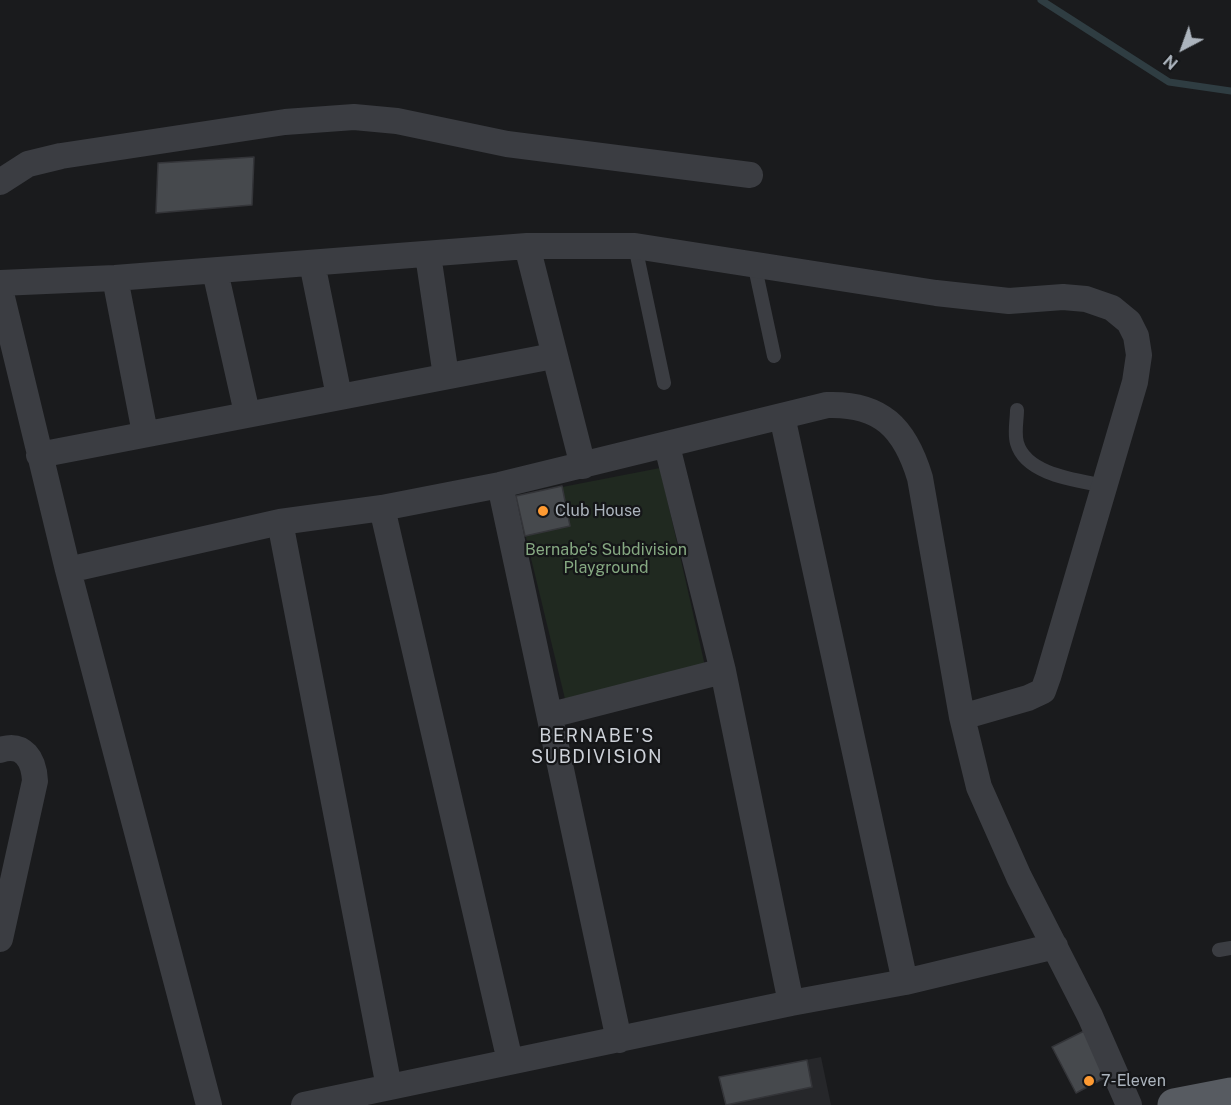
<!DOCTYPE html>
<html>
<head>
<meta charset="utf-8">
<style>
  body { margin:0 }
  #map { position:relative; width:1231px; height:1105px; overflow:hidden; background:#1a1b1d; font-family:"Public Sans",sans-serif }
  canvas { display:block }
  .north { position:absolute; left:1153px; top:18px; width:60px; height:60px; -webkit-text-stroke:4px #151618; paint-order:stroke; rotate:221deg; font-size:16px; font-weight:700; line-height:24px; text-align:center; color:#acb4bd }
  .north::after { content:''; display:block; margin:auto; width:21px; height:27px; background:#acb4bd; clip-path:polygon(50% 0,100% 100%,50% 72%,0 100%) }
</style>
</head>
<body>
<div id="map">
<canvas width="1231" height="1105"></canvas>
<div class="north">N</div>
</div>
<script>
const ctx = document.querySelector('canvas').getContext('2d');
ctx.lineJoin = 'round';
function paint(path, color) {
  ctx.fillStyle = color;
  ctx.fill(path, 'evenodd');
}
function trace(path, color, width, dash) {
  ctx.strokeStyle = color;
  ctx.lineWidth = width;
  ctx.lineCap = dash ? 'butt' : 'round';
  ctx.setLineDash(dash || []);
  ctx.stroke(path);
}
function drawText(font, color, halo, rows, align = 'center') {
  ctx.font = font + ' "Public Sans",sans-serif';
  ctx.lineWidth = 4.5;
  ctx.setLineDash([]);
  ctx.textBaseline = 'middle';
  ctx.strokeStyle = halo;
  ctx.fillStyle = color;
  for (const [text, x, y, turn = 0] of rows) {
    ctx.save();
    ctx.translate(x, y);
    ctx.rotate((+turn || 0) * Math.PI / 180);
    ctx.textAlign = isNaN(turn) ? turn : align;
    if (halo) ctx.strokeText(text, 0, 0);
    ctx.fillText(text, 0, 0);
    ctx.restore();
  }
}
paint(new Path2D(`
  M821,1057l10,48h-105l-7,-28z`), '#26272a');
paint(new Path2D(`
  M660,468l45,198 -140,33 -49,-203z`), '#202920');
trace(new Path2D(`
  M1041,0l128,82 62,9`), '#2f3d42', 7);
const building = new Path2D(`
  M254,157l-2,48 -96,8 2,-50z
  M562,486l8,40 -45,10 -9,-40z
  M1084,1031l24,45 -32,17 -24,-46z
  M807,1060l5,27 -86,18 -7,-28z`);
paint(building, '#46494d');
trace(building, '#343539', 1.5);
trace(new Path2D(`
  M635,246l29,137
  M754,263l20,93
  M1017,410c0,10 -3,23 0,33 9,32 60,37 88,43
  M1219,950l12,-2`), '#3b3d42', 14);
trace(new Path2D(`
  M0,182l28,-18 33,-8 224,-34 69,-5 43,4 110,23 243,31
  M527,246l56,220
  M428,255l18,121
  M312,263l27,133
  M215,271l32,142
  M115,278l30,155
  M0,283l115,-5 412,-32h108l301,47 73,8 54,-4 23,2 26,9 17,14 7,14 3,19 -4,27 -87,295 -5,14 -15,7 -66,19
  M0,289l68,281 141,535
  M782,416l123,566
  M667,446l56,225 68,332
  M39,455l514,-99
  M500,485l119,555
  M382,508l128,553
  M280,522l109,565
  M68,570l212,-48 102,-14 118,-23 327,-80c54,-2 78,23 93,73l42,239 17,70 40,90 71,139 39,89
  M551,715l172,-44
  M0,750c24,-8 34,10 35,31l-35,158
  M304,1105l487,-102 114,-21 150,-36`), '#3b3d42', 26);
trace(new Path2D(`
  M1174,1105l57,-11`), '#575b61', 33);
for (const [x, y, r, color] of [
  [543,511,6,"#fe9a32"],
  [1089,1081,6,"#fe9a32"]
]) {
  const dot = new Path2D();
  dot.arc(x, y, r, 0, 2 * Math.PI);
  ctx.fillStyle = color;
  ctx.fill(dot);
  trace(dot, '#151618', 2);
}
drawText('16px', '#acb4bd', '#151618', [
  ["Club House",555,511],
  ["7-Eleven",1101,1081]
], 'left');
drawText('16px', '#86a982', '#151618', [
  ["Bernabe's Subdivision",606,550],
  ["Playground",606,568]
]);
ctx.letterSpacing = '1.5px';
drawText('18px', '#ced2d9', '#151618', [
  ["BERNABE'S",597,736],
  ["SUBDIVISION",597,757]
]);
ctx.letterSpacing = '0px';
</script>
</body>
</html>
